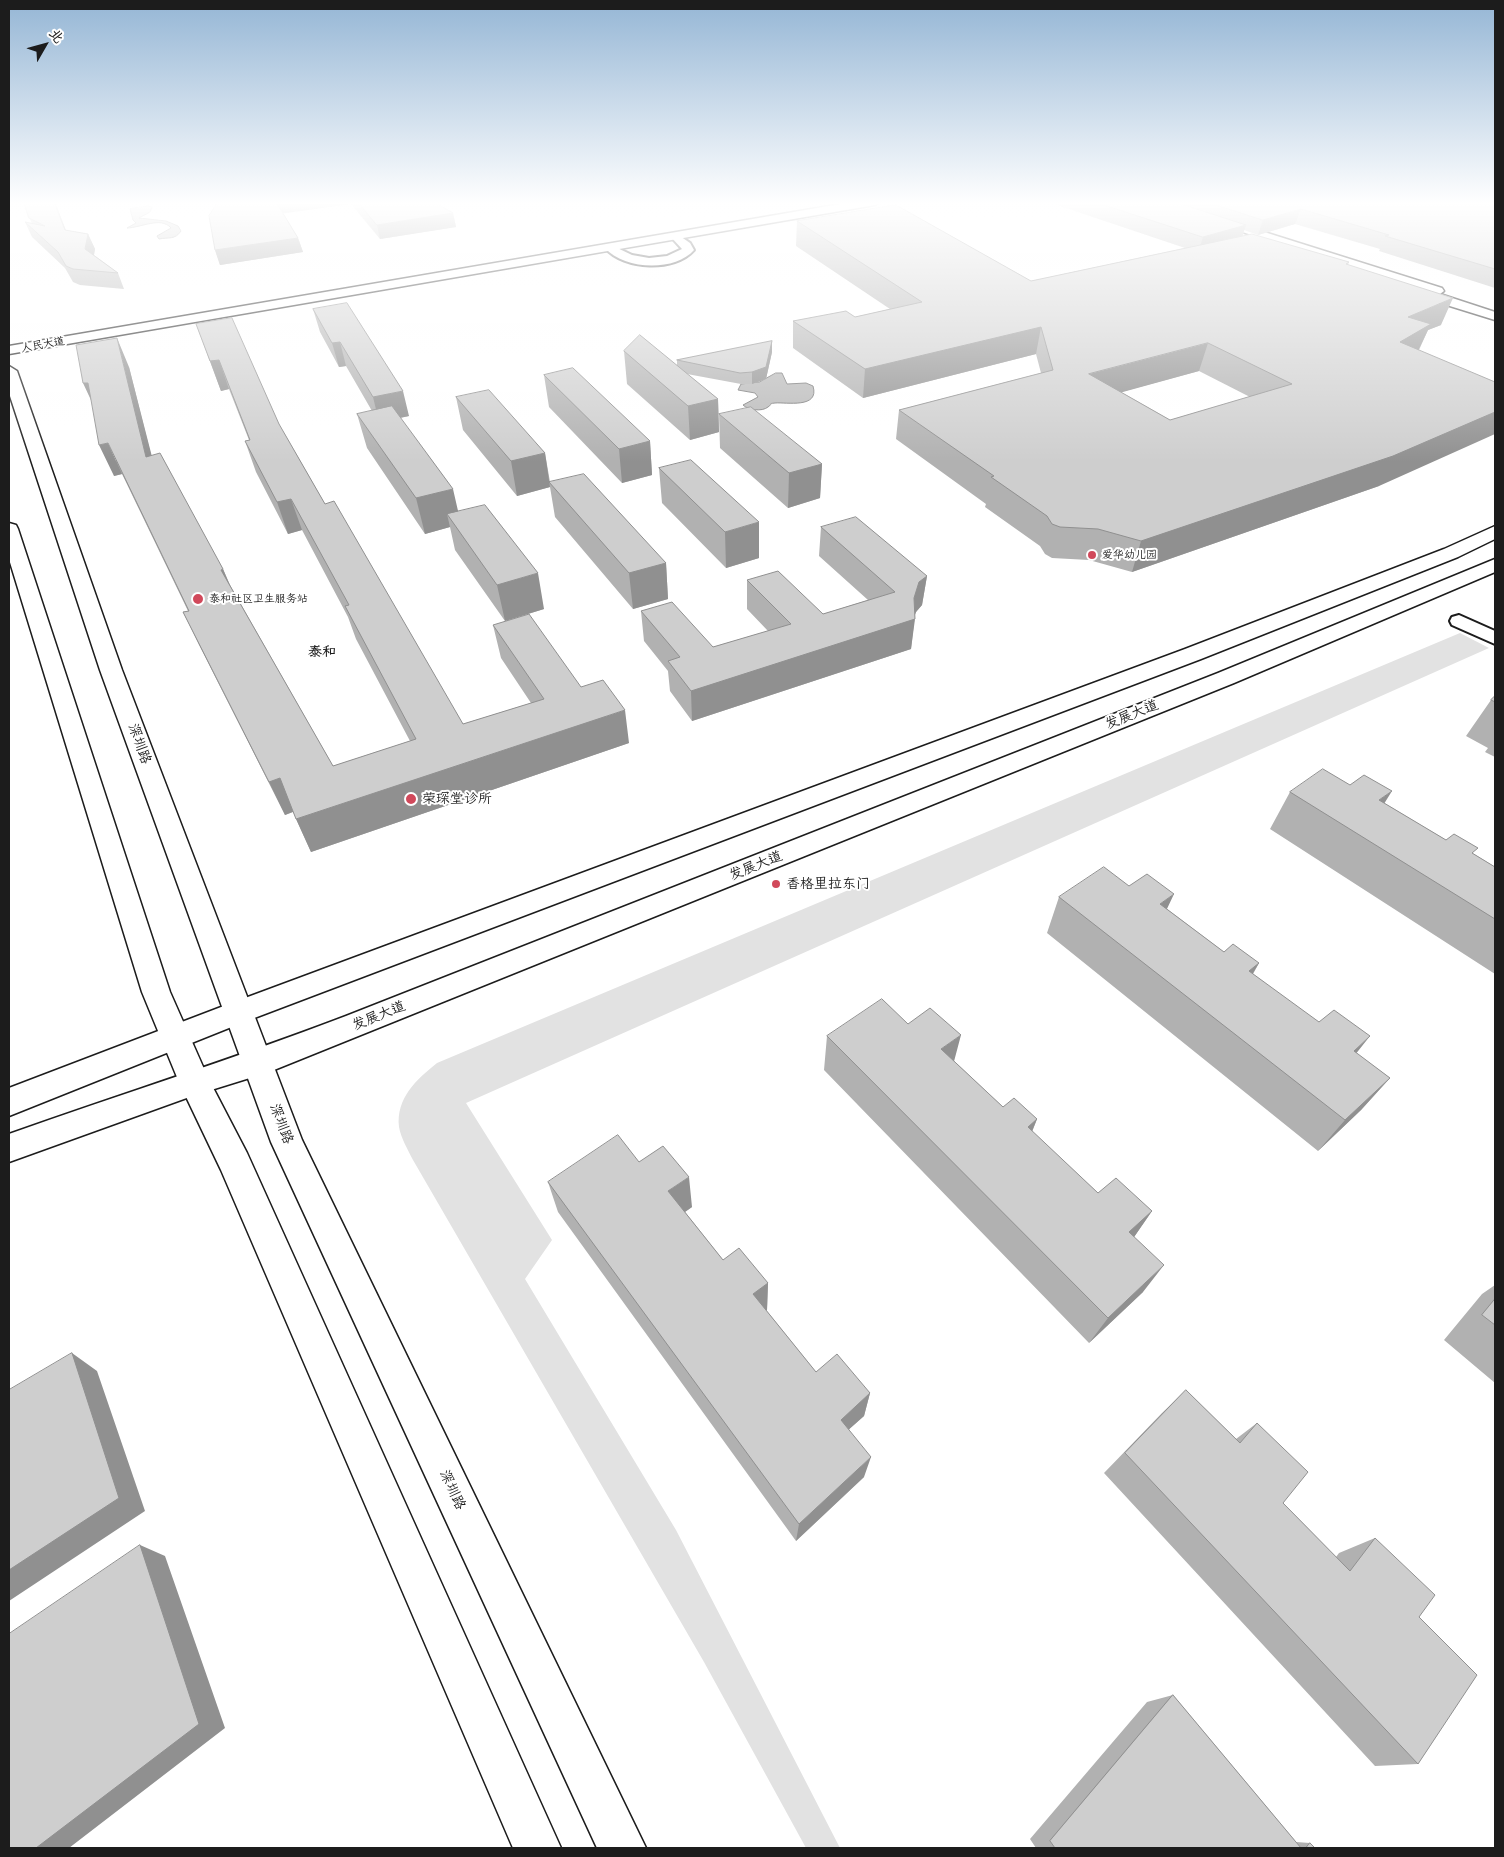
<!DOCTYPE html>
<html>
<head>
<meta charset="utf-8">
<style>
  body { margin:0 }
  #map { position:relative; width:1504px; height:1857px; overflow:hidden; background:#fff; font-family:"Shantell Sans","LXGW WenKai TC",sans-serif }
  canvas { display:block }
  .frame { position:absolute; inset:0; border:10px solid #1c1c1c; pointer-events:none }
  .north { position:absolute; left:20px; top:20px; width:50px; height:50px; -webkit-text-stroke:4px #fff; paint-order:stroke; rotate:52deg; font-size:14px; font-weight:700; line-height:20px; text-align:center; color:#1c1c1c }
  .north::after { content:''; display:block; margin:auto; width:18px; height:22px; background:#1c1c1c; clip-path:polygon(50% 0,100% 100%,50% 72%,0 100%) }
</style>
</head>
<body>
<div id="map">
<canvas width="1504" height="1857"></canvas>
<div class="frame"></div>
<div class="north">北</div>
</div>
<script>
const ctx = document.querySelector('canvas').getContext('2d');
ctx.lineJoin = 'round';
function paint(path, color) {
  ctx.fillStyle = color;
  ctx.fill(path, 'evenodd');
}
function trace(path, color, width, dash) {
  ctx.strokeStyle = color;
  ctx.lineWidth = width;
  ctx.lineCap = dash ? 'butt' : 'round';
  ctx.setLineDash(dash || []);
  ctx.stroke(path);
}
function drawText(font, color, halo, rows, align = 'center') {
  ctx.font = font + ' "Shantell Sans","LXGW WenKai TC",sans-serif';
  ctx.lineWidth = 4;
  ctx.setLineDash([]);
  ctx.textBaseline = 'middle';
  ctx.strokeStyle = halo;
  ctx.fillStyle = color;
  for (const [text, x, y, turn = 0] of rows) {
    ctx.save();
    ctx.translate(x, y);
    ctx.rotate((+turn || 0) * Math.PI / 180);
    ctx.textAlign = isNaN(turn) ? turn : align;
    if (halo) ctx.strokeText(text, 0, 0);
    ctx.fillText(text, 0, 0);
    ctx.restore();
  }
}
paint(new Path2D(`
  M1460,633l29,15 -1023,455 86,137 -27,39 151,251 164,318h-34l-102,-186 -291,-502c-5,-10 -12,-22 -14,-33 -3,-29 17,-47 38,-64z`), '#e2e2e2');
const water = new Path2D(`
  M148,206l4,1 -2,5 -11,6 27,3 12,5 3,5c-6,9 -12,6 -22,8l-2,-3 14,-8c-10,-12 -31,0 -44,0l9,-5 -3,-3 -3,-11z
  M776,373h6l5,11 19,-1 7,3c7,23 -27,16 -38,17 -8,1 -1,0 -7,4 -6,5 -20,3 -25,-2l15,-8 -3,-4 -17,-3 3,-6 18,-2z`);
paint(water, '#b8b8b8');
trace(water, '#7a7a7a', 1);
const street = new Path2D(`
  M677,234l13,9 4,7c-19,22 -70,20 -89,-2l6,-3 21,10 17,3 18,-2 15,-7 -11,-12z
  M1459,615l36,16v13l-43,-19 -2,-4 2,-4z`);
const secondary = new Path2D(`
  M852,202h28l-5,3 -866,149v-8z
  M1151,202h18l273,86 2,3 -4,3 55,18v8l-84,-26 -2,-3 4,-3z
  M9,366l8,5 105,299 180,470 344,708h-49l-326,-706 -171,-472 -91,-277z
  M9,523l7,2 2,4 152,463 38,86 39,75 314,695h-48l-292,-678 -42,-88 -37,-90 -133,-433z`);
const primary = new Path2D(`
  M1495,526v13l-37,18 -257,102 -952,361 -240,96v-28l220,-84 956,-355 259,-100z
  M1495,559v13l-261,111 -965,389 -74,23 -186,67v-28c112,-40 225,-75 337,-118l872,-343z`);
trace(street, '#1c1c1c', 4);
trace(secondary, '#1c1c1c', 3);
trace(primary, '#1c1c1c', 3);
paint(street, '#fff');
paint(secondary, '#fff');
paint(primary, '#fff');
paint(new Path2D(`
  M24,202h31l11,28 22,4 7,15 -1,6 24,18 6,16 -44,-4 -7,-3 -8,-14 -33,-31 -7,-15 7,2z
  M210,202h224l19,11 3,14 -76,12 -29,-35 -68,9 15,25 5,14 -83,13 -5,-15 1,-45z
  M1048,202h447v86l-116,-37 1,-2 -85,-25 -37,11 -14,-5 -1,6 106,26 -1,3 93,60 -13,5 -9,20 -40,136 -247,86 -43,-12 -37,-2 -7,-4 -5,-8 -55,-39 1,-3 -90,-65 3,-29 142,-37 -5,-19 -173,44 -70,-50v-27l62,-4 35,-8 -94,-63 1,-25 234,60 154,-33zM1199,371l51,26 -80,23 -49,-28z
  M313,309l96,107 -9,2 58,93 86,98 -39,12 -50,-71 -5,-23 -25,7 -58,-86 -10,-34 15,-3 -26,-45 -7,1 -19,-35z
  M196,324l83,100 46,80 138,220 68,-21 -30,-45 -8,-33 88,62 48,56 -318,109 -18,-40 -8,3 -86,-170 -16,-33 5,-1 -66,-137 -8,2 15,-109 22,88 72,114 7,16 103,181 77,-25 -54,-102 -8,-22 -46,-87 -14,4 -32,-62 -11,-31 4,-1 -20,-51 -8,2z
  M772,341v11l-6,27 -14,5h-11l-54,-10 31,25 1,33 -29,8 -63,-56 -3,-33 53,14v-5z
  M544,375l106,66 2,34 -30,8 -73,-76z
  M456,397l89,56 5,29 116,81 2,36 -35,10 -78,-92 -5,-30 -33,9 -54,-66z
  M719,414l103,50 -2,34 -32,10 -68,-60z
  M659,468l100,90 -33,10 -64,-65z
  M821,527l106,49 -5,29 -6,7 -1,2 -4,35 -219,72 -22,-30 -2,-20 -24,-30 -3,-30 72,36 55,-16 -21,-22v-29l76,34 45,-14 -49,-44z
  M1495,696v61l-10,-5 3,-4 -22,-12 25,-36z
  M1350,785l34,18 62,37 28,14 21,13v107l-225,-145 20,-37z
  M1129,886l38,23 57,43 35,11 -6,11 104,80 33,24 -29,32 -43,41 -271,-218 12,-36z
  M908,1024l46,37 49,46 34,12 -5,13 66,61 54,18 -18,26 9,55 -54,51 -265,-273 3,-34z
  M639,1162l53,45 -7,5 38,48 45,23 -1,27h-1l50,62 54,21 -6,23 -15,13 15,48 -68,64 -238,-329 -10,-30z
  M1495,1285v98l-51,-43 38,-46z
  M1186,1390l50,49 21,-16 26,80 53,54 3,-4 36,-15 43,226 -43,2 -271,-293 58,-60z
  M1173,1695l123,147 14,1 5,5h-279l-6,-9 117,-137z`), '#b1b1b1');
paint(new Path2D(`
  M54,202h1l16,43 -6,-15z
  M275,202h76v2l-72,10z
  M1301,209l-6,15 -37,11 5,-15z
  M453,213l3,14 -76,12 -3,-14z
  M1246,225l-5,15 -43,13 5,-16z
  M88,234l7,15 -3,16 -7,-16z
  M298,238l5,14 -83,13 -5,-15z
  M1453,298l-12,27 -13,5 -10,21 -30,18 20,-52z
  M1041,327l-5,27 -173,44 2,-29z
  M117,338l12,29 31,121 -14,-31z
  M772,341v11l-6,27 -14,5v-12z
  M340,342l6,24 -7,1 -7,-24z
  M1208,343l-9,28 -116,32 6,-29z
  M219,360l10,29 -8,2 -11,-30z
  M83,383h5l9,30z
  M403,391l6,25 -30,6 -6,-25z
  M718,399l1,33 -29,8 -2,-34z
  M1495,412v22l-116,52 -247,86 9,-31z
  M650,441l2,34 -30,8 -3,-34z
  M108,443l14,31 -8,2 -15,-31z
  M545,453l5,34 -33,9 -6,-35z
  M822,464l-2,34 -32,10 1,-35z
  M453,489l8,35 -14,-10 3,13 -25,7 -9,-36z
  M291,499l11,31 -14,4 -11,-32z
  M759,522v36l-33,10 -1,-36z
  M666,563l2,36 -35,10 -4,-36z
  M223,569l14,33 -16,-32z
  M538,573l6,36 -39,12 -8,-36z
  M927,576l-5,29 -6,7 -3,8 2,-1 -4,30 -219,72 -1,-30 223,-93 5,-16z
  M625,710l4,33 -318,109 -15,-33z
  M280,778l15,33 -10,4 -16,-33z
  M1392,791l-23,37 10,-28z
  M1174,894l-17,36 3,-26z
  M1259,963l-21,35 11,-27z
  M961,1035l-9,34 -11,-20z
  M1370,1036l-27,34 11,-19z
  M1390,1078l-29,32 -43,41 27,-31z
  M1037,1119l-13,32 4,-24z
  M689,1177l3,30 -20,14 -4,-30z
  M1152,1211l-20,29 -3,-8z
  M1164,1265l-21,27 -54,51 19,-25z
  M768,1283l-1,27 -14,11v-27z
  M72,1353l25,18 48,140 -136,90v-31z
  M870,1393l-6,23 -28,25 5,-21z
  M871,1457l-7,20 -68,64 3,-17z
  M140,1545l25,11 60,172 -156,120h-33z`), '#909090');
const building = new Path2D(`
  M24,202h30l11,28 23,4 -3,15 33,24 -45,-4 -7,-3 -8,-14 -33,-30 20,4 -16,-8z
  M218,202h58l22,36 -83,12 -6,-34z
  M358,202h76l19,11 -76,12z
  M1095,202h80l71,23 -43,12z
  M1207,202h288v67l-110,-33 4,-1 -88,-26 -38,11z
  M896,205l135,76 221,-47 97,28 -3,2 107,34 -45,19 23,7 -31,18 95,40v30l-102,44 -252,85 -43,-12 -38,-2 -8,-3 -5,-8 -56,-39 3,-1 -95,-66 154,-40 -12,-43 -176,42 -72,-48 53,-10 9,6 67,-15 -125,-81zM1208,343l84,41 -122,36 -81,-46z
  M347,303l56,88 -30,6 -33,-55 -8,1 -19,-34z
  M232,318l47,106 46,80 9,-3 129,223 81,-25 -51,-74 36,-11 52,73 22,-7 22,30 -329,109 -16,-41 -11,4 -86,-170 6,-1 -81,-168 -9,2 -11,-62h-5l-7,-38 41,-7 29,119 14,-4 63,116 -2,1 112,196 83,-27 -71,-133 4,-1 -58,-106 -14,3 -32,-61 5,-1 -31,-80 -9,1 -14,-37z
  M640,335l78,64 -30,7 -64,-55z
  M772,341l-6,26 -14,5 -12,1 -63,-13z
  M573,368l77,73 -31,8 -75,-74z
  M489,390l56,63 -34,8 -55,-64z
  M392,406l61,83 -37,9 -59,-84z
  M751,407l71,57 -33,9 -70,-59z
  M691,460l68,62 -34,10 -66,-64z
  M584,474l82,89 -37,10 -80,-91z
  M485,505l53,68 -41,12 -50,-71z
  M856,517l71,59 -8,6 -5,16 1,21 -224,72 -23,-30 12,-4 -39,-46 31,-9 41,45 78,-23 -44,-44 31,-9 45,43 72,-22 -74,-65z
  M1495,696v6l-4,-2z
  M1323,769l27,16 14,-10 28,16 -13,9 67,40 8,-6 24,14 -6,5 23,14v52l-205,-127z
  M1104,867l25,19 18,-12 27,20 -14,10 64,48 9,-8 26,19 -10,8 70,51 15,-12 36,26 -16,15 36,27 -45,42 -286,-223z
  M882,999l26,25 22,-16 31,27 -20,14 62,58 11,-9 23,21 -9,8 70,66 18,-15 36,33 -23,21 35,33 -56,53 -281,-282z
  M618,1135l21,27 24,-16 26,31 -21,14 55,69 16,-12 29,35 -15,11 63,78 21,-18 33,39 -29,27 30,37 -72,67 -251,-342z
  M1495,1299v26l-13,-10z
  M72,1353l47,145 -110,72v-180z
  M1186,1390l54,53 17,-20 51,49 -25,31 67,68 25,-33 60,57 -16,22 58,58 -59,89 -293,-311z
  M140,1545l59,179 -163,124h-27v-214z
  M1173,1695l128,153h-246l-5,-7z
  M1310,1843l5,5h-9z`);
paint(building, '#cecece');
trace(building, '#909090', 1);
const sky = ctx.createLinearGradient(0, 0, 0, 462);
sky.addColorStop(0, '#95b6d5');
sky.addColorStop(0.44, '#fff');
sky.addColorStop(1, '#ffffff00');
ctx.fillStyle = sky;
ctx.fillRect(0, 0, 1504, 462);
for (const [x, y, r, color] of [
  [1092,555,5,"#d1495b"],
  [198,599,6,"#d1495b"],
  [411,799,6,"#d1495b"],
  [776,884,5,"#d1495b"]
]) {
  const dot = new Path2D();
  dot.arc(x, y, r, 0, 2 * Math.PI);
  ctx.fillStyle = color;
  ctx.fill(dot);
  trace(dot, '#fff', 2);
}
drawText('11px', '#1c1c1c', '#fff', [
  ["人民大道",43,345,-10]
]);
drawText('11px', '#1c1c1c', '#fff', [
  ["爱华幼儿园",1102,555],
  ["泰和社区卫生服务站",209,599]
], 'left');
drawText('bold 14px', '#1c1c1c', '#fff', [
  ["泰和",322,652]
]);
drawText('14px', '#1c1c1c', '#fff', [
  ["发展大道",1132,715,-22],
  ["深圳路",139,744,70],
  ["发展大道",756,866,-22],
  ["发展大道",379,1016,-22],
  ["深圳路",281,1124,69],
  ["深圳路",452,1490,65]
]);
drawText('14px', '#1c1c1c', '#fff', [
  ["荣琛堂诊所",422,799],
  ["香格里拉东门",786,884]
], 'left');
</script>
</body>
</html>
